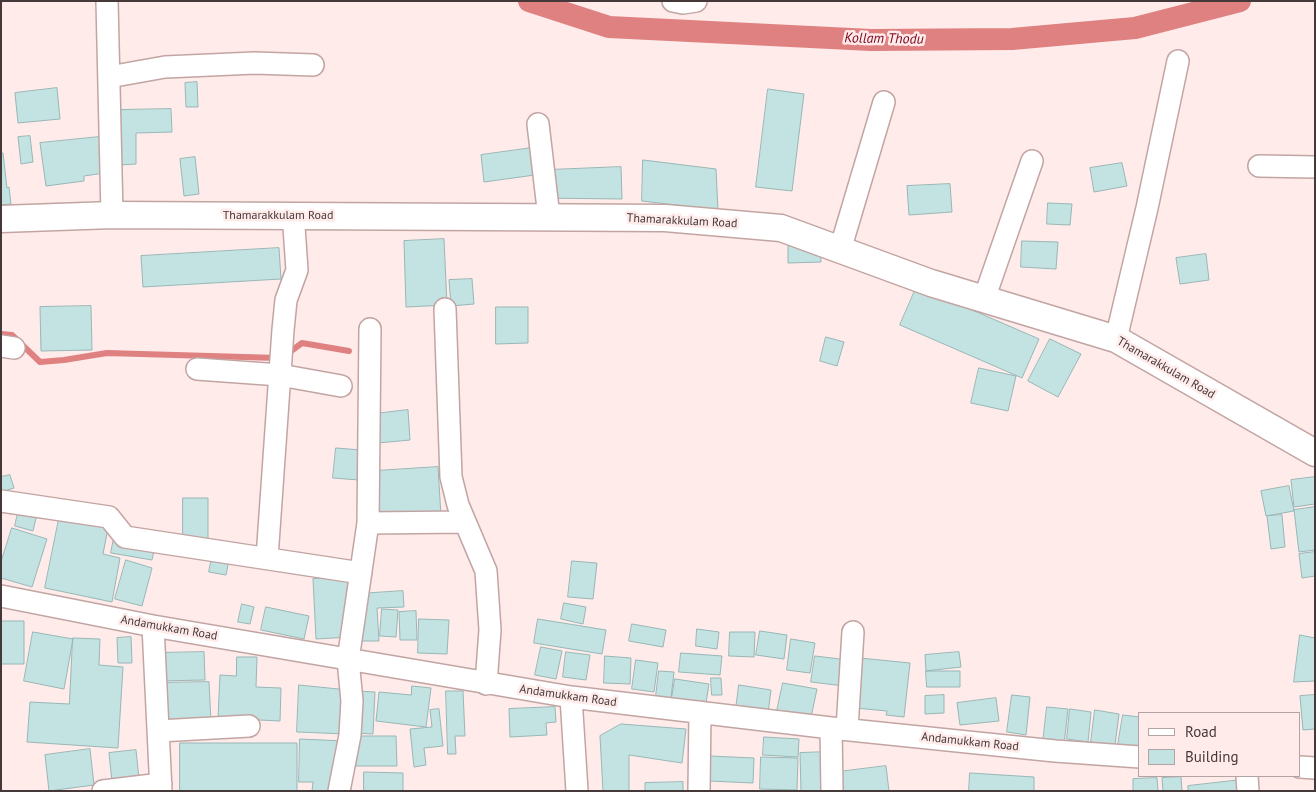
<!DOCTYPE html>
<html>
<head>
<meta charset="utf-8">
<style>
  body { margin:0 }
  #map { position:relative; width:1316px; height:792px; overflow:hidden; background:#feebea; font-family:"PT Sans",sans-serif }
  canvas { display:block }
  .frame { position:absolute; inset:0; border:2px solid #453838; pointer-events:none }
  .legend { position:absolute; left:1138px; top:712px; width:162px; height:65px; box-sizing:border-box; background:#feebea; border:1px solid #b4a3a3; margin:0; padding:6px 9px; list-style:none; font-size:15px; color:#453838 }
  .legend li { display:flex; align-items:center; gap:10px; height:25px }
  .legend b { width:25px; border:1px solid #b4a3a3 }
</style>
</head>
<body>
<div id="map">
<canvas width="1316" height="792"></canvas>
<div class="frame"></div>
<ul class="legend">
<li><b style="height:6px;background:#fff"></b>Road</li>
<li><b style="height:14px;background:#c2e3e2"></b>Building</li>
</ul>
</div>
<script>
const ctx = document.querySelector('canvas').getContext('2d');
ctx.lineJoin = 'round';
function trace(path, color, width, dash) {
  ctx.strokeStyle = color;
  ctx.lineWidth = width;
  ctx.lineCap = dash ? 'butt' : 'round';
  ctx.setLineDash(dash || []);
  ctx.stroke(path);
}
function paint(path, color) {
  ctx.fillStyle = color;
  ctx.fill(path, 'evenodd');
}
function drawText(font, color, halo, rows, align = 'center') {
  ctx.font = font + ' "PT Sans",sans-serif';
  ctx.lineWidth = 5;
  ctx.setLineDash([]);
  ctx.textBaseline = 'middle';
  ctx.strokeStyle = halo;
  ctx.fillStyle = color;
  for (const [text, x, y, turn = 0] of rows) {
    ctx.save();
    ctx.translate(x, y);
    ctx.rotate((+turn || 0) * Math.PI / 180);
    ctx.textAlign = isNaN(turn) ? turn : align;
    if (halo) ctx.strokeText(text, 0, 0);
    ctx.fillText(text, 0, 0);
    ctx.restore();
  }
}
trace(new Path2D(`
  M1,334l11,1 28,27 24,-2 43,-7 171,5
  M287,354l15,-11 47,8`), '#df8181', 6);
trace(new Path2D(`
  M529,1l80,26 262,13 141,-1 123,-11 105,-27`), '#df8181', 22);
const building = new Path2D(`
  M197,82l1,25h-12l-1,-24z
  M57,88l3,31 -42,4 -3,-30z
  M768,89l36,5 -12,97 -36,-4z
  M171,109l1,23 -36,1v31l-17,1v-55z
  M30,136l3,26 -12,2 -3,-27z
  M99,137l5,36 -20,3v5l-38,5 -6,-43z
  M539,147l3,27 -58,8 -3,-27z
  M1,153h2l4,35 2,-1 2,17 -10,1z
  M195,157l4,37 -15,2 -4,-37z
  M643,160l73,9 2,41 -76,-9z
  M1122,163l5,23 -33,6 -4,-24z
  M621,167l1,32 -82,-1 8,-28z
  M950,184l2,28 -43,3 -2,-29z
  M1048,203l24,1 -2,21 -23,-1z
  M444,239l3,66 -41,2 -2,-66z
  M820,241l1,21 -33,1v-20z
  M1022,241l36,1 -2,27 -35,-2z
  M279,248l2,31 -138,8 -2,-31z
  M1206,254l3,26 -29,4 -4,-26z
  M472,279l2,25 -23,2 -2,-26z
  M917,286l122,53 -17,39 -122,-53z
  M91,306l1,44 -51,1 -1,-44z
  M496,307h32v36l-32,1z
  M826,337l18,5 -7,24 -17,-5z
  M1050,339l31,15 -23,43 -30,-16z
  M979,368l37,8 -8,35 -37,-8z
  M408,410l2,30 -32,3 -4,-29z
  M336,448l25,2 -2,30 -26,-2z
  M438,467l3,49 -62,4 -4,-49z
  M10,475l4,13 -13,4v-15z
  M1315,477v27l-21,3 -3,-27z
  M1289,486l5,25 -28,5 -5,-25z
  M183,498h25v45h-25z
  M1315,507v43l-16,2 -5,-42z
  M18,513l18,5 -3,13 -18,-5z
  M60,514l49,9 -6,31 17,4 -8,44 -67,-14z
  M1282,515l3,32 -14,2 -4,-33z
  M12,528l35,11 -15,48 -31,-9v-16z
  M114,538l41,8 -3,14 -41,-7z
  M1315,552v24l-13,2 -3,-24z
  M212,557l17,3 -3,15 -17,-3z
  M126,560l26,8 -10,38 -27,-7z
  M572,561l25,2 -4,36 -25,-2z
  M353,577l-2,60 -35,2 -3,-60z
  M403,591l1,16 -27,1 2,33h-18l-3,-47z
  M564,603l22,4 -3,17 -22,-5z
  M242,604l12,3 -4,17 -12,-2z
  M266,607l43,9 -5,23 -43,-9z
  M382,609l16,1 -2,27 -16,-1z
  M416,611l1,29h-17l-1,-28z
  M419,619l30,1 -2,34 -29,-1z
  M538,619l68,11 -4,24 -68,-11z
  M1,621h23v43h-23z
  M632,624l34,6 -3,17 -34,-6z
  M697,629l22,3 -2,17 -21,-3z
  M760,631l27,4 -3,24 -28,-4z
  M33,632l40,7 -9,50 -40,-8z
  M730,632h25l-1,25 -25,-1z
  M1300,635l15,3v43l-21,1z
  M131,637l1,26h-14l-1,-25z
  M73,638l27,1 -1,26 24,2 -5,81 -91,-6 3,-40 39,2z
  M791,639l24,4 -5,30 -23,-3z
  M541,647l21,4 -6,28 -21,-4z
  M204,652l1,28 -47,1v-28z
  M566,652l24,3 -4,25 -23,-3z
  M959,652l2,15 -35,4 -1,-16z
  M681,653l41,3 -2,19 -41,-3z
  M605,656l26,2 -1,26 -26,-1z
  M815,656l33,4 -4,26 -33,-4z
  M237,657h20l-1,30 25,1 -1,33 -62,-3 2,-43 16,1z
  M860,658l50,5 -6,54 -18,-2 1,-4 -32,-3z
  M636,660l22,3 -4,29 -22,-3z
  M659,671l15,1 -3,26 -15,-2z
  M926,671h34v16h-33z
  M711,678h10l1,17h-10z
  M675,679l34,5 -3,19 -34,-5z
  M209,682l2,39 -53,2 -1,-40z
  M783,683l34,6 -6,28 -34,-6z
  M299,685l49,5 -2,44 -49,-2z
  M739,685l32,5 -3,23 -32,-4z
  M412,686l19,2 -5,39 -50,-6 3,-29 32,3z
  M356,691l19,1 -2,42 -19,-1z
  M446,691h17l2,45h-10l1,18h-8z
  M944,695v18l-19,1v-18z
  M1012,695l18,2 -4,38 -19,-3z
  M1315,695v34l-12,1 -3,-34z
  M996,698l3,23 -39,4 -3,-22z
  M555,707l1,15 -10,1 1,12 -37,2 -1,-28z
  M1047,707l21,2 -4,36 -21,-3z
  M439,709l4,37 -19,2 2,17 -12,2 -4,-38 22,-2 -2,-17z
  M1070,709l21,3 -3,30 -21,-3z
  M1095,710l24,4 -4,31 -24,-3z
  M1123,715l17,2v31l-22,-3z
  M621,724l65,5 -4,34 -53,-8v36h-26l-3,-55z
  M356,736h40l1,30h-41z
  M764,737l35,2 -1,18 -35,-2z
  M300,739l44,2 -11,50h-21l1,-9h-14z
  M180,743h117v48h-117z
  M90,749l4,36 -45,6 -4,-36z
  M136,750l3,29 -27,3 -3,-29z
  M827,752l1,39h-27l-1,-38z
  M710,756l44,2 -1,25 -44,-2z
  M761,757l37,1 -1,32 -37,-1z
  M886,766l3,25h-49l-2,-19z
  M364,772l39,1v18h-39z
  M970,773l64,4v14h-65z
  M1181,777l1,14h-19l-1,-13z
  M1157,778l1,13h-25v-12z
  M1241,780l1,11h-54v-5z
  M683,782v9h-38v-8z`);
paint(building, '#c2e3e2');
trace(building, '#97b7b6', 1);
const minor = new Path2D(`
  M107,1l5,214
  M673,1l10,2 13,-2
  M109,77l56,-10 90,-4 58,2
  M538,124l11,93
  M1259,166l56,1
  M840,250l44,-148
  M984,299l48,-138
  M445,309l6,168 7,28 28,66 4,59 -4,54
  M1116,339l31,-131 31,-147
  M1,346l13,2
  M197,369l83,6 61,11
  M1,501l108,16 16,20 236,36
  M368,523l2,-194
  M267,558l16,-228 3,-30 11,-30 -3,-43
  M1,596l152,30 418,71 260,31 224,23 85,6
  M153,626l8,165
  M571,697l6,94
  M831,728l1,63
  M847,729l6,-97
  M159,731l90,-5
  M1300,767l15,1
  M1247,776l1,15
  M103,791l58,-7
  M339,791l11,-56 2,-34 -4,-41 20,-137 96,-1
  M699,791l1,-79`);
const major = new Path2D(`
  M1,219l111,-4 553,3 116,10 150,55 185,56 199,114`);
trace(minor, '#c2a5a3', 24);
trace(major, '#c2a5a3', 29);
trace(minor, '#fff', 21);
trace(major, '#fff', 26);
drawText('12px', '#453838', '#feebea', [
  ["Thamarakkulam Road",278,216],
  ["Thamarakkulam Road",682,221,3],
  ["Thamarakkulam Road",1166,368,30],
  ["Andamukkam Road",169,628,10],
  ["Andamukkam Road",568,696,8],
  ["Andamukkam Road",970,742,6]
]);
drawText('italic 14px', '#7c041c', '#feebea', [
  ["Kollam Thodu",884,39,1]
]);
</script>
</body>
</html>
